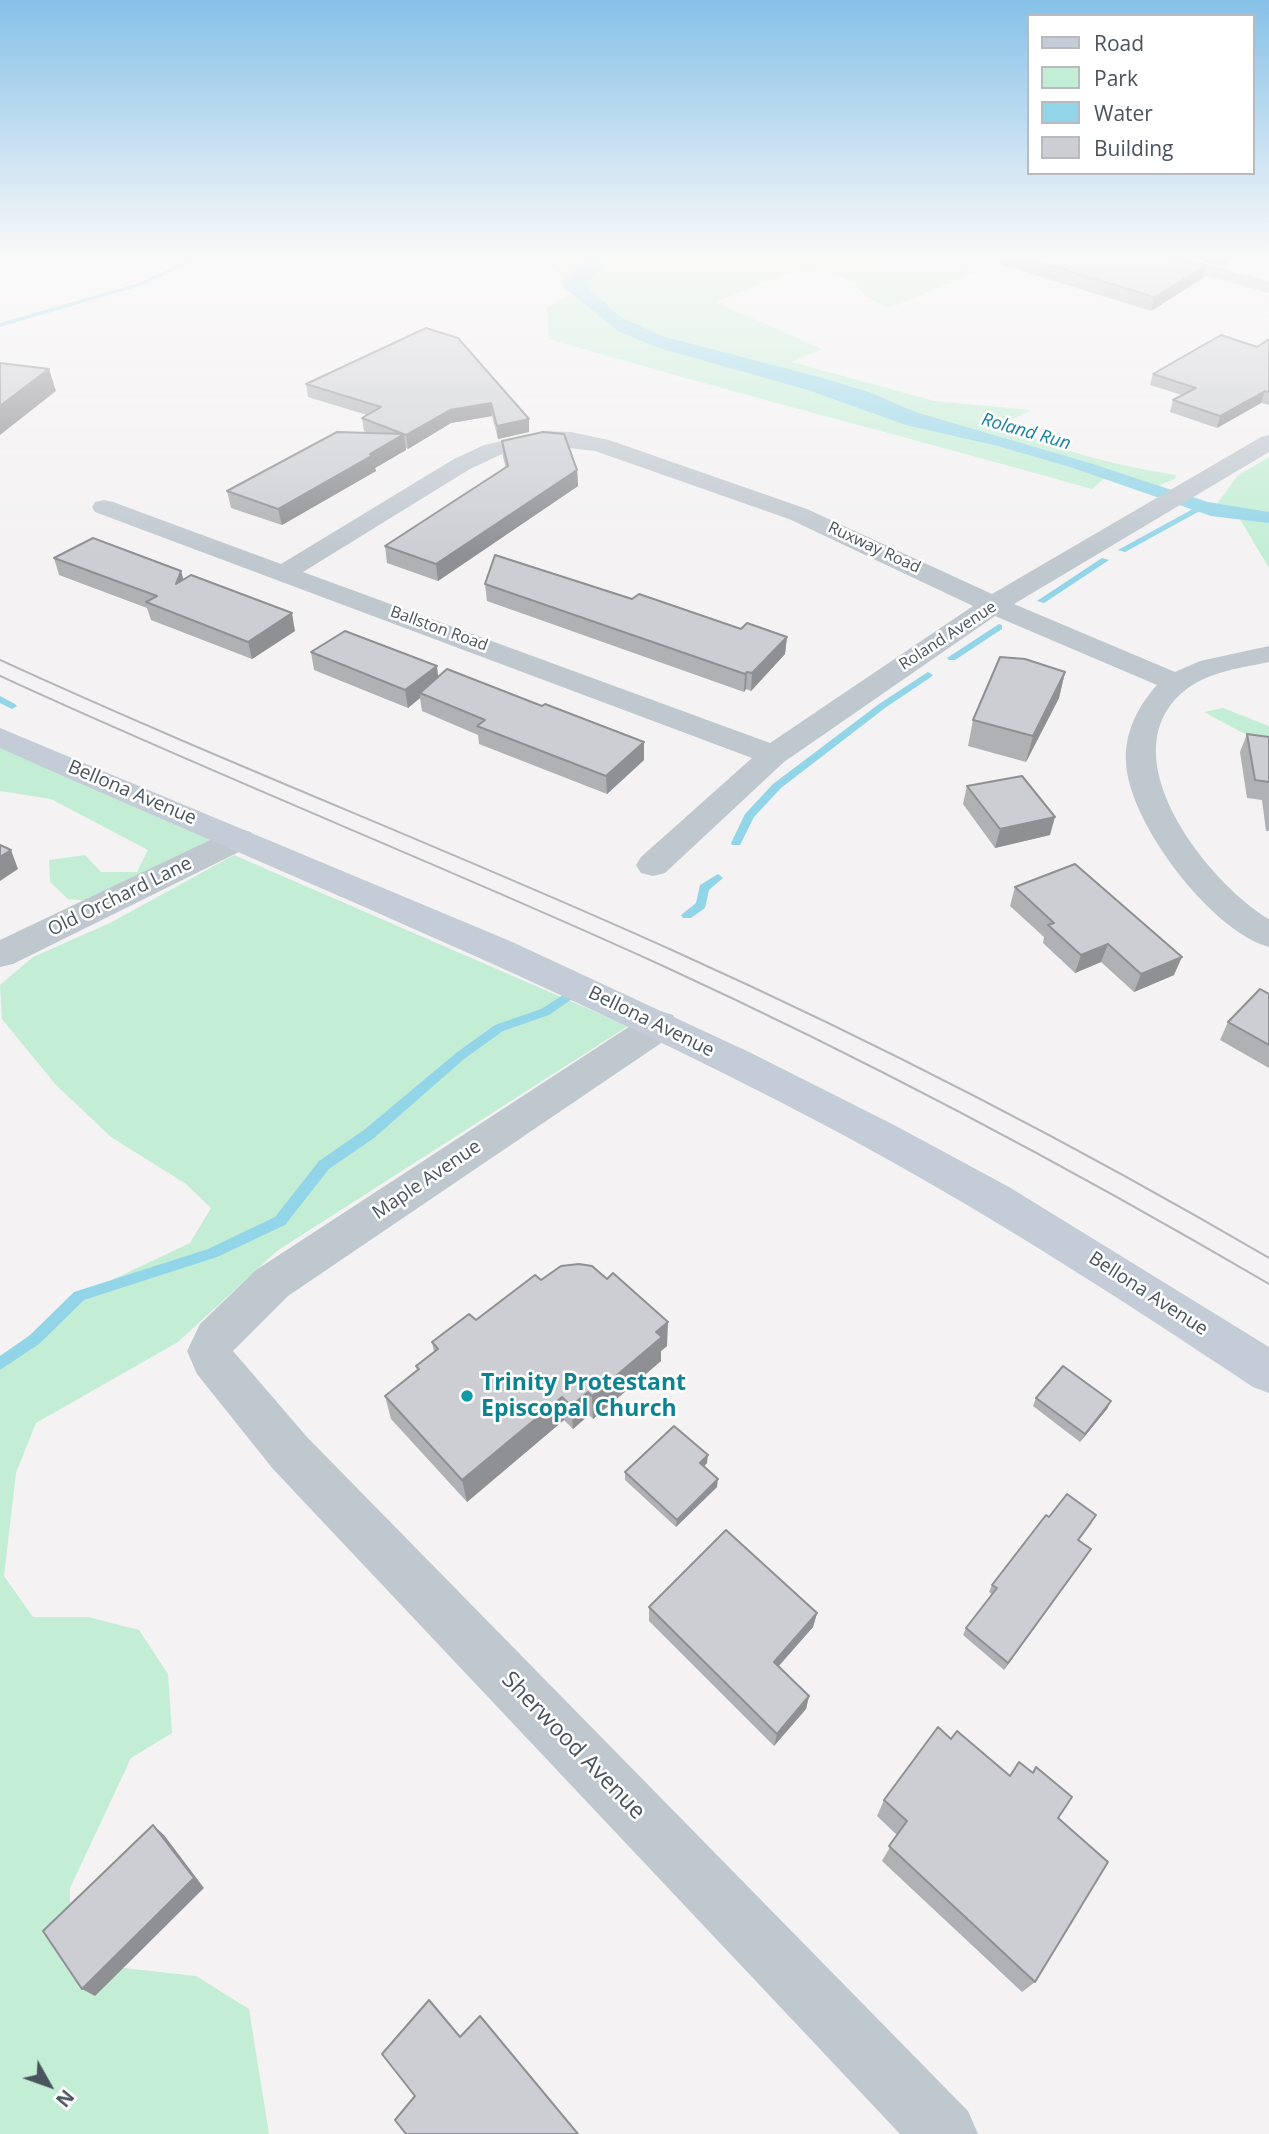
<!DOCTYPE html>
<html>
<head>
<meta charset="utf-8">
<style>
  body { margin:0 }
  #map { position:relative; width:1269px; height:2134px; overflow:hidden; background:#f4f2f2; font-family:"Open Sans",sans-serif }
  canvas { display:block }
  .legend { position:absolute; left:1027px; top:14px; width:228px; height:161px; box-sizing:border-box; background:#fff; border:2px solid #b7bbbf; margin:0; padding:9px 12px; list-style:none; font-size:21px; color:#4a545e }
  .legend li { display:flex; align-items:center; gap:14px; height:35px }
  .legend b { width:35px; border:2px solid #b7bbbf }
  .north { position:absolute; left:14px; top:2050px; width:70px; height:70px; -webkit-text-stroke:5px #fff; paint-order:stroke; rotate:130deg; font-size:19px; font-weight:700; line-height:28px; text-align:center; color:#4a545e }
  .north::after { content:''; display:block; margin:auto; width:24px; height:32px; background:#4a545e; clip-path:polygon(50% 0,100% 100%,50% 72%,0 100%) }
</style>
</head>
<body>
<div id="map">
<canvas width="1269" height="2134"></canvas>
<ul class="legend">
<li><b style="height:9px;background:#c3ccd7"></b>Road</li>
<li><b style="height:19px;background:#c3eed5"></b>Park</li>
<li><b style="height:19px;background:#93d5e8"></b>Water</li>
<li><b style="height:19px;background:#ccced3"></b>Building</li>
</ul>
<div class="north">N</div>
</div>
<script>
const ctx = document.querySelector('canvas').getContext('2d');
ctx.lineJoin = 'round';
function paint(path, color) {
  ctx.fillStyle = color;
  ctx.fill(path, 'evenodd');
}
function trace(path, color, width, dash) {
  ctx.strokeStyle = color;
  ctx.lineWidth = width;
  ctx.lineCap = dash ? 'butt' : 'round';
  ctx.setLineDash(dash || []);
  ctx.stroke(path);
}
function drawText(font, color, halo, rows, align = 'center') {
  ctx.font = font + ' "Open Sans",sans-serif';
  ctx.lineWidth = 5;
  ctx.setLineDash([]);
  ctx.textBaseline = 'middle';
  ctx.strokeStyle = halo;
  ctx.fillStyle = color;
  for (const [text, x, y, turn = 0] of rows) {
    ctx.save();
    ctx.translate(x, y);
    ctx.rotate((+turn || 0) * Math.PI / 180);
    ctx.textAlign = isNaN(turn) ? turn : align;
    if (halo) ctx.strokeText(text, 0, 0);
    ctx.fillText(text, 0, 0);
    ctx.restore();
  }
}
paint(new Path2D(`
  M540,256h325l92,8 19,8 -86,36 -24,-11 -12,-14 -24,-11 -28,-4 -86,34 106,47 -30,13 142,39 97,9 -27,13c51,28 115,43 172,52l-1,4 -17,7 -45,-15 -21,18c-181,-51 -363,-97 -543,-150l-2,-32 30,-15z
  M1269,457v111l-37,-62 -15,-2 20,-28z
  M1223,708l46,18v17l-28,-11 -37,-20z
  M0,746l217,88 -19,18 -94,50 -36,-3 -18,-17 -1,-22 36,-5 16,17h36l11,-22 -97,-51 -51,-8z
  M234,855l394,171 -351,225 -99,91 -142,81 -20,50 -12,103 29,41h55l51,13 29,44 4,59 -41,25 -61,130 -1,74 127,14 53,33 20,125h-269v-778l101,-71 89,-42 21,-35 -25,-24 -75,-47 -55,-52 -54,-66 -2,-34 33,-28 77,-34z`), '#c3eed5');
paint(new Path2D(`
  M579,256h19l8,7 -16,18 -1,6 4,5 29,26 43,19 150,39 54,16 46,20 178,52 115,38 61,10v11l-58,-7 -138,-48 -75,-22 -92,-21 -98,-35 -149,-42 -41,-17 -56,-45v-6l11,-5 8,-16z`), '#93d5e8');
paint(new Path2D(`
  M197,256h8l-62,29 -143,42v-4l139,-40z
  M1200,505l7,2 -82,45 -7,-2z
  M1102,558l7,2 -65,43 -7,-2z
  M999,624l3,1v4l-47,31h-6l-2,-2z
  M928,672l5,3 -2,2 -46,31 -104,80 -27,29 -14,28h-8l-1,-2 14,-29 28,-30 106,-80z
  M0,696l15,8 2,2 -5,3 -12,-6z
  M718,874l5,4 -14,12 -4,18 -14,10h-8l-2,-3 15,-12 4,-18z
  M568,992l6,4 -2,3 -23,16 -46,16 -39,28 -90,79 -45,31 -44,56 -68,32 -133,43 -45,44 -39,26v-14l29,-20 45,-44 134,-43 67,-32 44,-56 45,-31 92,-77 39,-28 46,-16z`), '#93d5e8');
paint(new Path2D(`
  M1143,256h30l96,25v12l-123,-33z
  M544,431l27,1 38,8 198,69 185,85 269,-157 8,-2v17l-255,152 161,68 25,-11 69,-15v16c-28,6 -57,9 -81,26 -85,63 19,194 81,231v28c-58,-16 -140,-124 -143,-184 -2,-30 12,-57 31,-78l-162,-69 -211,146 -119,111 -12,3 -12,-3 -5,-8 5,-8 111,-99 -657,-246 -3,-5 3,-5 9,-2 9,2 168,62 173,-105 30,-14zM544,445l51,6 194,68 184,87 -203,137 -467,-171 167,-103 30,-14z
  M239,829l12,3 4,7 -4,7 -238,118 -13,3v-27l227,-108z
  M660,1011l13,4 6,10 -6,10 -385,261 -55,55 74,86 661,674 10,23h-78l-627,-665 -76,-95 -10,-23 13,-27 56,-54 391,-255z`), '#c0c8cf');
paint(new Path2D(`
  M0,728l510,213 239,111 147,74 113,61 260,160v46l-16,-6c-138,-92 -276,-181 -423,-259 -269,-143 -552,-256 -830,-380z`), '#c3ccd7');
trace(new Path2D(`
  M0,660c222,102 451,190 674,291 204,92 402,194 595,307
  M0,676c219,101 442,189 661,289 209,96 410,203 608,319`), '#b4b7bb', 2);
paint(new Path2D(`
  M1001,256h173l29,22 -52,33 -151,-47z
  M1184,256h54l-16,10z
  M426,328l103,91v13l-31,7 -6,-23 -41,7 -43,26 -2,-1v2l-31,18 1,3 -94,54 -51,-17 -4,-17 141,-58 -4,-2 -2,-13 5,-3 -59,-18 -2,-13z
  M1269,339v66l-8,-2 -44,25 -47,-16 3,-12 9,-5 -32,-10 3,-11 104,-27z
  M502,441l75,29 1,16 -140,95 -51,-18 -2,-17 121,-78 -3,-11z
  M54,558l127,13 2,9 112,51 -43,28 -101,-39 -4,-12 -88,-33z
  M485,584l147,15 109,30 46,8 -2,17 -34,37 -5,-2 -2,3 -257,-91z
  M311,652l128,25 103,29 102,36v18l-37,34 -128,-50 -1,-9 -56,-24 -2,-13 -12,10 -94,-38z
  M1065,672l-6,26 -33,64 -58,-16 5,-26z
  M1247,734l22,3v94h-3l-4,-31 -15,-2 -7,-46z
  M967,786l83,49 -55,13 -32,-44z
  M1015,887l159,88 -40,17 -33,-30 -26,11 -32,-30 1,-6 -34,-31z
  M1269,994v74l-49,-28 8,-18z
  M541,1280l126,66 -6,5v10l-68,58 -4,-4 -16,14 -9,-9 -97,82 -76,-83 -6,-23 32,-25 -1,-5 18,-14 -2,-10 44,-22z
  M1036,1398l75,3 -4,8 -27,33 -47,-36z
  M707,1463l-3,4 13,20 -41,40 -51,-47v-8z
  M1049,1517l43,6 -13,17 12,9 -87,121 -41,-35 3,-7 26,-34 -3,-2 3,-7z
  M649,1607l168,6 -4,14 -35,39 31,30 -3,13 -32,37 -125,-125z
  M1036,1767l22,51 -23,164 -13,10 -140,-131 15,-26 -20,-19 7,-16 126,-24 22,-3z`), '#afb1b5');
paint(new Path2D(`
  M1225,256h13l-16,10z
  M1207,265l-4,13 -52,33 4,-14z
  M49,369l7,22 -56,44v-29z
  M1265,391l-4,12 -44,25 3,-12z
  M491,403l1,13 -41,7 -43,26 -2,-14 44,-25z
  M529,419v13l-31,7 -1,-13z
  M404,434l2,16 -31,18 1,3 -94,54 -4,-16z
  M577,470l1,16 -140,95 -2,-17z
  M181,571l5,17 -10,-4z
  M292,613l3,18 -43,28 -4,-17z
  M787,637l-2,17 -34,37 1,-18z
  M437,666l2,18 -19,9v5l-12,10 -3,-18z
  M747,672l-1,17 -2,3 1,-18z
  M1065,672l-6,26 -33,64 7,-26z
  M644,742v18l-37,34 -1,-18z
  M1055,817l-5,18 -55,13 5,-19z
  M11,850l7,19 -18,12v-24z
  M1108,944l-7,18 -26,11 6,-18z
  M1182,957l-8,18 -40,17 7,-18z
  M668,1322l-1,24 -6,5v10l-68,58 -1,-23 64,-64z
  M588,1392l1,23 -16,14 -2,-23z
  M562,1397l2,23 -97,82 -5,-22z
  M1111,1401l-4,8 -27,33 5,-8z
  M708,1455l-1,8 -8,8 1,-8z
  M718,1479l-1,8 -41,40 1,-7z
  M1091,1549l-5,8 -82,113 4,-7z
  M817,1613l-4,14 -42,48 3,-13z
  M809,1696l-3,13 -32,37 3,-12z
  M153,1825l11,10 40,53 -109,108 -13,-7z`), '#8f9094');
const building = new Path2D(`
  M1018,256h156l33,9 -52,32z
  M426,328l32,10 71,81 -32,7 -6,-23 -41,7 -44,25 -44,-17 19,-11 -75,-23z
  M1221,335l36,12 12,-8v53l-4,-1 -45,25 -47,-16 23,-12 -43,-14z
  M0,363l49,6 -49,37z
  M337,432l67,2 -34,20 3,1 -95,54 -51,-18z
  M543,432l21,2 13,36 -141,94 -51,-18 123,-80 -6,-25z
  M93,538l88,33 -5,13 15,-9 101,38 -44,29 -102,-40 11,-6 -103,-38z
  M495,555l137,44 7,-5 102,35 6,-6 40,14 -35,36 -5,-1 -2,2 -260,-90z
  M345,631l92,35 -32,24 -94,-38z
  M1000,657l25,2 40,13 -32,64 -60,-16z
  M447,669l95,37 3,-2 99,38 -38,34 -129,-50 8,-6 -65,-27z
  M1247,734l22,3v45l-14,-2z
  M1022,776l33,41 -55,12 -33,-43z
  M0,845l11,5 -11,7z
  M1075,864l107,93 -41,17 -33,-30 -27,11 -33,-30 6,-2 -39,-36z
  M1260,989l9,5v51l-41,-23z
  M579,1264l13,2 15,13 6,-6 55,49 -12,10 6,5 -70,59 -4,-4 -17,14 -9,-9 -100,83 -77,-84 34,-27 -3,-3 22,-17 -6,-7 37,-28 7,6 59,-45 6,5 20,-14z
  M1063,1366l48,35 -26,33 -49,-36z
  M674,1426l34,29 -8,8 18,16 -41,41 -52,-48z
  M1067,1494l29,21 -18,25 13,9 -83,114 -42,-35 31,-40 -5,-3 54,-70 3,2z
  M726,1530l91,83 -43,49 35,34 -32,38 -128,-127z
  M938,1727l13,12 6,-8 53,45 9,-14 14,11 3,-6 36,30 -14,21 50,44 -73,120 -146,-136 18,-25 -23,-21z
  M153,1825l41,53 -112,111 -39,-58z
  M429,2000l31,37 20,-21 98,118h-172l-11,-14 20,-24 -33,-42z`);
paint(building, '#ccced3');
trace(building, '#8f9094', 2);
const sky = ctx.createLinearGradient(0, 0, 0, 555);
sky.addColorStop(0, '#86c1e8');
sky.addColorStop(0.46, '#faf9f9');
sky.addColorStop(1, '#faf9f900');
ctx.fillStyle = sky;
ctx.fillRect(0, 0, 1269, 555);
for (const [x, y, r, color] of [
  [467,1396,7,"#0f9aa8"]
]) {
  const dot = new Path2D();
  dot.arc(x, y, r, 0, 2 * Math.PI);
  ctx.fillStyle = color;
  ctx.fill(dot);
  trace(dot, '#fff', 2.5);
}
drawText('16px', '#4a545e', '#fff', [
  ["Ruxway Road",874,548,25],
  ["Ballston Road",439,629,20],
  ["Roland Avenue",948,636,-33]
]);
drawText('italic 18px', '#1480a0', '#fff', [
  ["Roland Run",1026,432,16]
]);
drawText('19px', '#4a545e', '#fff', [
  ["Bellona Avenue",132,793,23],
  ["Old Orchard Lane",120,897,-26],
  ["Bellona Avenue",651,1022,26],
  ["Maple Avenue",427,1180,-34],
  ["Bellona Avenue",1148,1294,33]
]);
drawText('bold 23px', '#0d838f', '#fff', [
  ["Trinity Protestant",481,1383],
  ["Episcopal Church",481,1409]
], 'left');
drawText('23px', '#4a545e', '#fff', [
  ["Sherwood Avenue",573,1746,46]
]);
</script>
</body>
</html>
